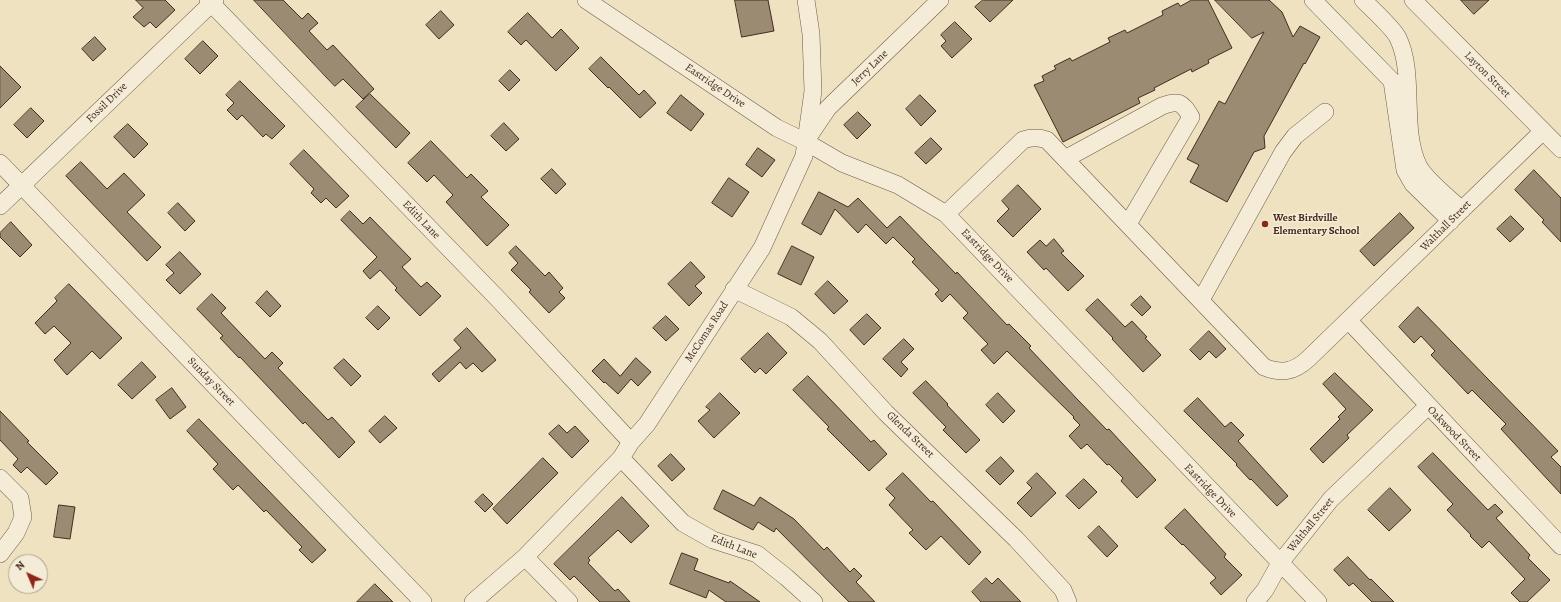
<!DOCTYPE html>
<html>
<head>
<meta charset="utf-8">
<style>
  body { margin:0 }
  #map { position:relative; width:1561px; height:602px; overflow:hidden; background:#eee2c0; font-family:Alegreya,serif }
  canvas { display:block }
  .north { position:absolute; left:8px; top:554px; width:40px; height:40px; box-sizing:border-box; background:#f4ecd6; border:1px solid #ad9f8d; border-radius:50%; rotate:316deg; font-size:11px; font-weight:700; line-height:16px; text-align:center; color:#432c1f }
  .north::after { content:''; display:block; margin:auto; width:14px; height:18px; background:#8f2418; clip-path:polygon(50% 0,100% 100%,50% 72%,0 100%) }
</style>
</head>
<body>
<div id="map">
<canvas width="1561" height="602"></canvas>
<div class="north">N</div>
</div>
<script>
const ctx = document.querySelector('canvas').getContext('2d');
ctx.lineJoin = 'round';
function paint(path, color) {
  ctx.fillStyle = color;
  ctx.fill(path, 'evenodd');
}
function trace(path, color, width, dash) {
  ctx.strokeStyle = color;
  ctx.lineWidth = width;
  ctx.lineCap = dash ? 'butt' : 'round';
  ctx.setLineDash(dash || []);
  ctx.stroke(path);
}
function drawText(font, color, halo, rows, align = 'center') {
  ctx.font = font + ' Alegreya,serif';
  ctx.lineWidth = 3;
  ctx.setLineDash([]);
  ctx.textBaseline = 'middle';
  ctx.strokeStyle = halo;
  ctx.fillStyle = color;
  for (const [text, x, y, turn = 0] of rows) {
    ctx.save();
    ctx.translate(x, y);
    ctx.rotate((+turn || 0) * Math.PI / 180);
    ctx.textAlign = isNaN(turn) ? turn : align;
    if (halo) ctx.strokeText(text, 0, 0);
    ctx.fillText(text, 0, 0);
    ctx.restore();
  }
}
const building = new Path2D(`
  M136,0h29l10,10 -19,18 -6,-6 -6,5 -11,-10 10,-9z
  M254,0h29l19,19 6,-6 10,10 -9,8 18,19 6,-5 41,44 -11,10 -20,-20 -8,7z
  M735,0h33l6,31 -32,6z
  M983,0h30l-23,22 -15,-15z
  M1192,0h16l24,48 -24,12 1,3 -17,9 -1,-3 -37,19 1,2 -17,8 2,5 -77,39 -29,-57 10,-4 -2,-5 14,-7 -2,-3 16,-8 2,3 38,-19 -2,-4 17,-8 2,3 36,-18 -1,-4 16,-8 2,3z
  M1215,0h54l13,12 11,25 7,-11 20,11 -15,27 -1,-1 -40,73 1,12 -11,4 -27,50 -37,-20 9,-17 -12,-6 32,-58 6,3 39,-72 -12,6z
  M1461,0h28l-15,14z
  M441,11l13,14 -15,14 -13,-14z
  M528,13l24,25 9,-9 18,19 -23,23 -30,-31 -5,5 -13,-13z
  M955,22l17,17 -20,19 -11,-12 5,-5 -5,-6z
  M95,37l11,12 -13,12 -11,-12z
  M203,41l15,15 -18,18 -15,-15z
  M601,57l38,38 5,-5 12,13 -16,15 -31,-31 -1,1 -19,-19z
  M0,66l21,21 -21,21z
  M510,70l10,10 -11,11 -10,-10z
  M240,81l45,45 -13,13 -6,-5 -3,3 -21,-22 -5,5 -10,-10 7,-7 -8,-8z
  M370,94l40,39 -14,15 -40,-41z
  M681,95l23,19 -13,17 -24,-18z
  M920,95l16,16 -15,15 -15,-17z
  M31,108l13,13 -17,17 -13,-13z
  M858,112l13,13 -14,14 -13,-14z
  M504,123l15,16 -13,12 -15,-15z
  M128,124l20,20 -14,14 -20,-21z
  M931,138l11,11 -16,15 -11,-11z
  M431,141l36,37 4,-4 17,17 -7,6 28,28 -22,21 -41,-44 7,-7 -19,-20 -7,7 -19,-19z
  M758,148l17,12 -13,17 -16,-12z
  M304,150l45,46 -13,12 -10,-10 -5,5 -10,-10 3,-4 -24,-25z
  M81,162l26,27 17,-16 21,22 -18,17 34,35 -14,14 -81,-85z
  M552,169l14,15 -10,10 -15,-15z
  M1534,170l27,28v44l-19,-20 2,-2 -29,-30z
  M729,178l20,14 -17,25 -20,-14z
  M1018,185l23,24 -28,28 -16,-16 12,-12 -7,-8z
  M819,192l29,15 10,-9 29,30 13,-12 56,58 1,-2 50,53 2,-1 22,22 -2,2 49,52 29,30 2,-1 47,51 -19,18 -16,-17 2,-3 -14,-14 -2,1 -20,-21 -6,5 -12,-13 11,-11 -7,-7 1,-1 -67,-66 -13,13 -13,-14 7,-6 -25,-26 5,-5 -18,-19 -8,8 -7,-8 4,-4 -27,-28 3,-3 -22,-22 -7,7 -20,-20 -8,9 -23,-24 -14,26 -19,-11z
  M178,203l17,18 -10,10 -17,-18z
  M350,211l13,13 7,-7 41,42 -9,8 19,20 6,-5 14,14 -21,20 -25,-26 2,-2 -17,-18 -10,9 -7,-8 14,-14 -36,-37z
  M1400,213l14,15 -40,38 -14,-15z
  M1511,216l13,13 -14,13 -13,-13z
  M11,222l21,23 -12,12 -20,-20v-4z
  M1054,239l10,12 -3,2 23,23 -16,15 -22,-23 -2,2 -17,-18 13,-12 6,6z
  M516,246l29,30 4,-4 14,16 -4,4 6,6 -16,15 -20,-21 2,-2 -20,-20 7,-7 -9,-10z
  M792,246l22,11 -13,28 -23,-11z
  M180,252l21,22 -21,20 -14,-14 8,-7 -8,-8z
  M691,262l14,15 -10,9 7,7 -13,13 -21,-22z
  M828,281l20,20 -14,13 -19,-20z
  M69,284l53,54 -22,21 -8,-8 -25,24 -13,-15 17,-17 -17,-17 -9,8 -10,-11 22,-22 -2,-3z
  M267,291l14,15 -11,11 -14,-14z
  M212,294l14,14 -5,5 44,46 7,-7 11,11 -5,5 50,52 4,-3 23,25 -16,16 -34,-36 -2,2 -63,-67 -1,1 -19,-20 3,-2 -26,-27z
  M1141,296l10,11 -9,9 -11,-11z
  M1098,299l27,28 7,-6 15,16 -2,1 16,17 -18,17 -31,-33 1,-1 -27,-28z
  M378,306l12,12 -12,12 -12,-12z
  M1418,307l140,144 -7,6 10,10v27l-60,-65 5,-5 -34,-34 -4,4 -37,-39 4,-4 -14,-15 -7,7 -15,-16z
  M867,314l14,14 -17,17 -14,-15z
  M666,316l13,13 -13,12 -13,-13z
  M467,328l29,32 -14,12 -9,-9 -7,6 -6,-7 -21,20 -7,-8 29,-26 -7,-8z
  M1209,331l17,18 -10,9 -7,-7 -9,9 -10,-10z
  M768,333l19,20 -21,21 -6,-6 -5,5 -14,-14z
  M904,339l10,10 -13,13 7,7 -7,8 -18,-18z
  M636,358l15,14 -13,14 -7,-7 -13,15 -13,-12 -1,1 -12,-12 12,-12 16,17z
  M344,359l17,17 -10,10 -17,-18z
  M142,362l14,15 -24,22 -14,-14z
  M1335,373l38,37 -26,25 2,3 -26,25 -13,-14 30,-30 -2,-2 8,-8 -23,-25z
  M808,376l63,66 3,-2 13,14 -18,17 -42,-42 2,-2 -36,-37z
  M926,381l22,23 -1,1 33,35 -14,13 -23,-23 3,-3 -33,-34z
  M172,388l14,19 -16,12 -14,-19z
  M720,393l20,20 -26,25 -16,-17 12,-11 -4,-3z
  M998,393l17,18 -12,12 -17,-18z
  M1198,398l27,29 6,-5 13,13 -6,6 50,55 -11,10 -26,-27 -1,1 -14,-15 1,-1 -53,-53z
  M0,411l29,30 -2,1 31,31 -12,12 -19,-18 -6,6 -8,-8 5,-6 -18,-19z
  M385,416l12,12 -17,15 -11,-12z
  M199,419l127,131 -14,13 -13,-13 3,-3 -36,-37 -2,2 -26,-27 -5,5 -20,-21 5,-5 -31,-33z
  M559,425l8,8 8,-7 14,15 -17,17 -23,-24z
  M1433,453l55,57 7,-6 8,8 -7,6 34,37 -2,3 22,22 -23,22h-7l-9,-9 14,-14 -36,-38 -7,7 -12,-12 1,-1 -24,-25 6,-6 -35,-37z
  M671,454l14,15 -13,12 -14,-15z
  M1001,457l13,14 -14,14 -14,-14z
  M543,458l15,15 -51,51 -14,-15z
  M903,473l28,29 2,-1 48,51 -12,13 -28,-29 -15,14 -17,-17 4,-3 -24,-25 6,-7 -9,-9z
  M1037,473l19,20 -25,24 -14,-14 15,-15 -5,-5z
  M1084,479l13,13 -18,17 -13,-13z
  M1390,488l21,22 -22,21 -21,-21z
  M723,490l31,16 6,-9 34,22 30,31 3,-3 23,25 4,-4 8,8 -6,6 19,20h-26l-73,-74 -2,4 -16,-10 -5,8 -39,-21z
  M483,494l10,10 -8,8 -10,-10z
  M622,497l27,29 -18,17 -13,-13 -30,28 2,2 -2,3 27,28 3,-2 12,13h-30l-26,-26 -4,4 -16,-16z
  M59,505l16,2 -5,32 -16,-2z
  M1185,509l41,45 -2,3 18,18 -21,20 -11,-12 6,-5 -33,-34 -1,1 -17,-17z
  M1099,526l19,20 -11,11 -19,-20z
  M682,553l16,6 -4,11 35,13 1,-2 30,21h-34l-17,-12 -3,8 -36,-14z
  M1348,557l22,23 1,-1 23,23h-22l-19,-19 -4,3 -15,-16z
  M986,578l6,6 6,-6 23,24h-40l-9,-10z
  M375,584l18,18h-36z`);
paint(building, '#9c8b73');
trace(building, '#432c1f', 1);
const minor = new Path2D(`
  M208,0l292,301 131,141
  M586,0l191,128 29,14 36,21 56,22 48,29 372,388
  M1313,0l79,81 13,89 8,14 38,37
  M1363,0c9,9 31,29 35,38 18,37 2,92 21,129 8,14 31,32 43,43
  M1413,0l148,149
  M809,136l19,-28 112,-108
  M1065,159l97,-53c17,-6 20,-4 29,11l-63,107
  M0,163l423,439
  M0,206l215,-206
  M946,214l77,-74c9,-3 15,-3 24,0l217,227c17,7 30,5 44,-8l235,-228
  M734,289l57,28 29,24 66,72 130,126 47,51 5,12
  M1201,300l82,-148 12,-16 30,-24
  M1349,321l212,225
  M621,458l62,65 30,17 44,14 29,23 28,25
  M0,478l20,20 3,19 -7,16 -16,21
  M525,557l44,45
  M473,602l52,-45 96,-99 10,-16 16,-18 115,-176 42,-92 9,-65 -2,-57 -5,-34
  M1255,602l10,-12 15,-27 51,-64 97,-93`);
trace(minor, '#6e5a47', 18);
trace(minor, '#f4ecd6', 17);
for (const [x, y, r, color] of [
  [1265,224,4,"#8f2418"]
]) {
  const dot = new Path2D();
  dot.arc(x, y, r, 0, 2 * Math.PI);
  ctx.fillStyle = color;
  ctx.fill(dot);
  trace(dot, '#f4ecd6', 1.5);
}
drawText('11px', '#432c1f', '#f4ecd6', [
  ["Jerry Lane",870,68,-44],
  ["Layton Street",1487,75,45],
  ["Eastridge Drive",715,86,34],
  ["Fossil Drive",107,103,-44],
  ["Edith Lane",421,220,46],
  ["Walthall Street",1446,226,-45],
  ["Eastridge Drive",987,256,46],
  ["McComas Road",707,332,-57],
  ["Sunday Street",211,382,46],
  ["Oakwood Street",1454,434,46],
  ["Glenda Street",910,435,44],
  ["Eastridge Drive",1210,491,46],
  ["Walthall Street",1311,525,-51],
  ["Edith Lane",734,547,21]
]);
drawText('bold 11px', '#432c1f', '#f4ecd6', [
  ["West Birdville",1273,218],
  ["Elementary School",1273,231]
], 'left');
</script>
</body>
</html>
